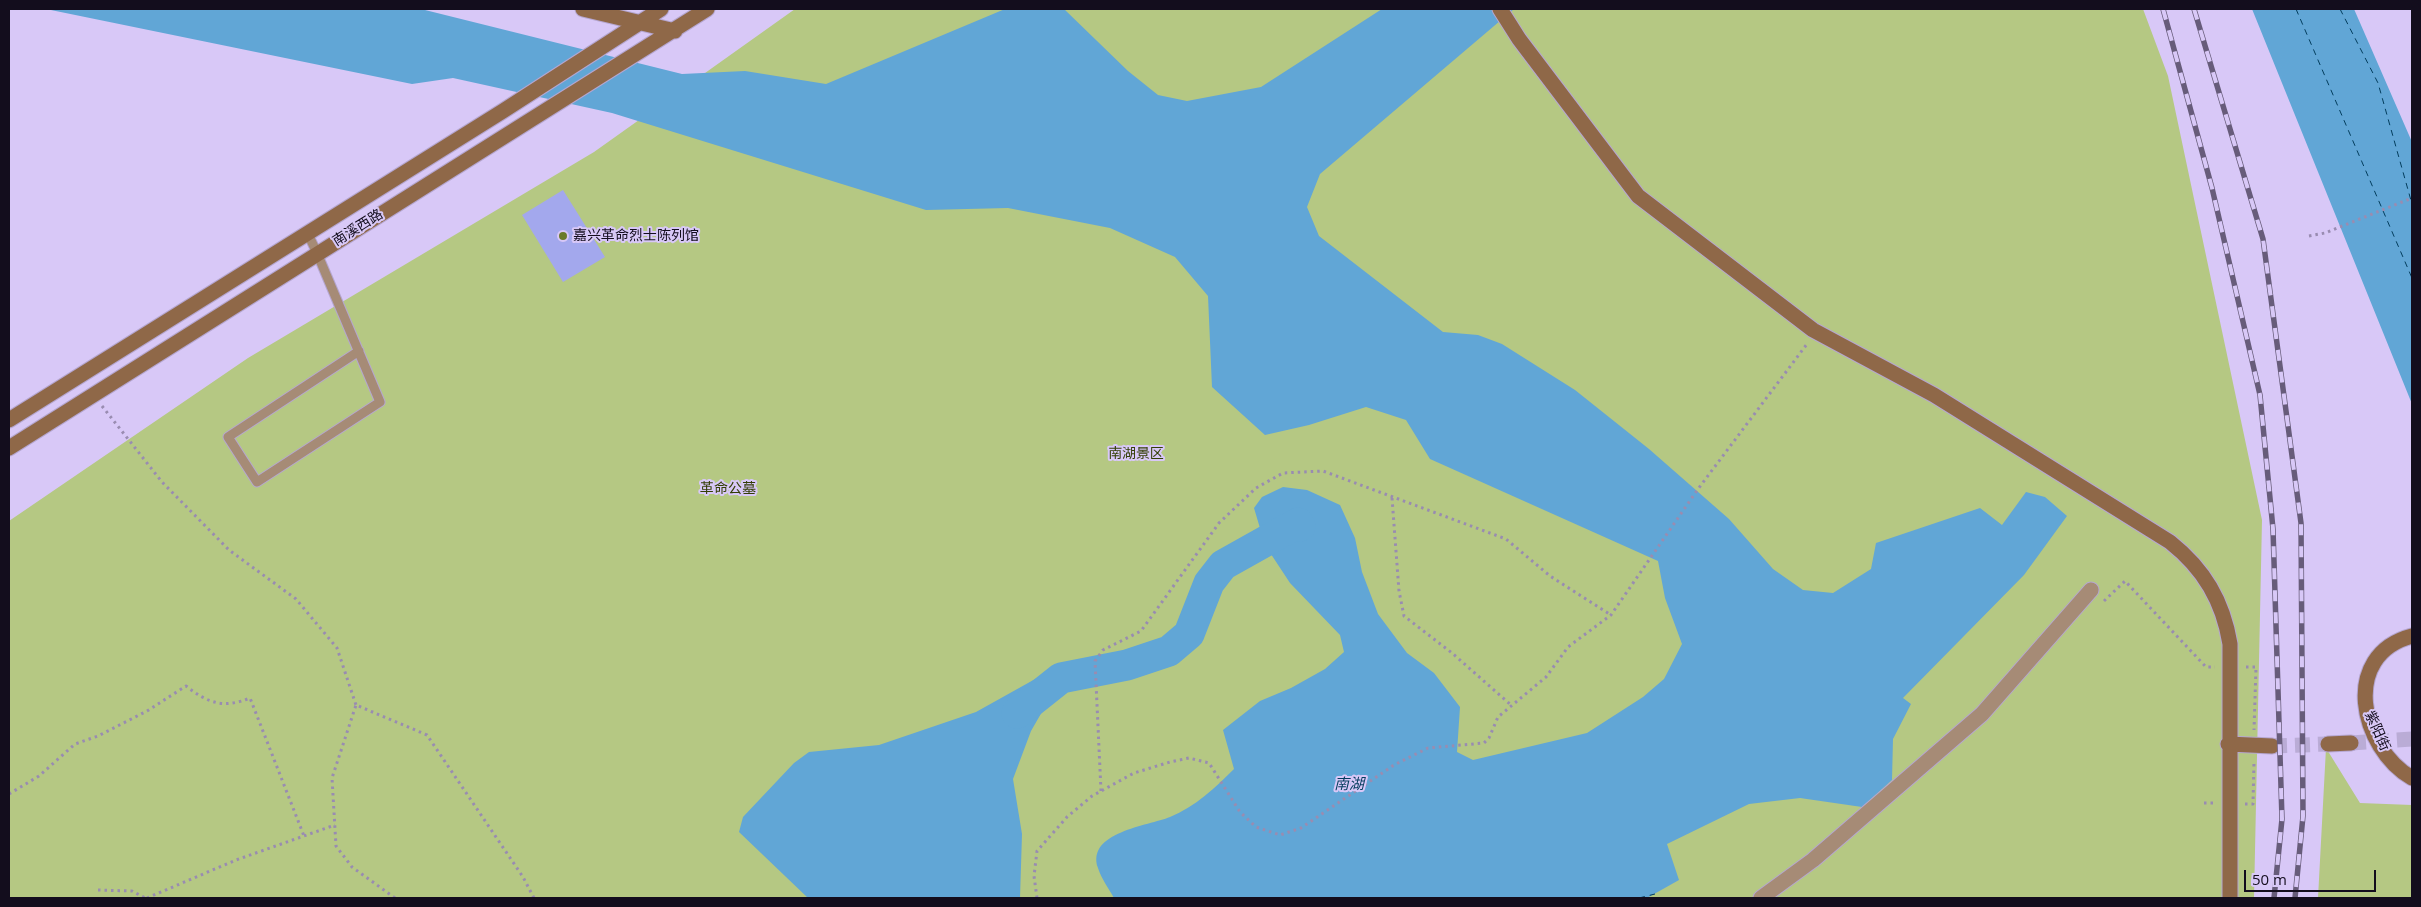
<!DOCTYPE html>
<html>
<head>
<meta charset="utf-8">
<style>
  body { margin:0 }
  #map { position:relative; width:2421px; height:907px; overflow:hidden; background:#d8c8f7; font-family:"Open Sans",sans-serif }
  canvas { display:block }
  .frame { position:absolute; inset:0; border:10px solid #130d1d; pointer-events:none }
  .scale { position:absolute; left:2244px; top:870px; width:132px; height:22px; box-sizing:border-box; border:2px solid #130d1d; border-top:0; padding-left:6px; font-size:15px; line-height:18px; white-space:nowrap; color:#130d1d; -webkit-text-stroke:4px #d8c8f7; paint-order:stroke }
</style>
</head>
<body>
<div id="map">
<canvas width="2421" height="907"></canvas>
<div class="frame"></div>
<div class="scale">50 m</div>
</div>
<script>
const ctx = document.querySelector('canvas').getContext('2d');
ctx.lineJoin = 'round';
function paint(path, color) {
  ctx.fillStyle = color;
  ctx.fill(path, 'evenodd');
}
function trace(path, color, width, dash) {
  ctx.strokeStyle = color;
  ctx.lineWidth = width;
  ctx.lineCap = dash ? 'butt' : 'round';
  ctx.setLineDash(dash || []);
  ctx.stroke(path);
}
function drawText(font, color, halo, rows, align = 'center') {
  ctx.font = font + ' "Open Sans","Noto Sans SC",sans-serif';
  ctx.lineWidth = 4;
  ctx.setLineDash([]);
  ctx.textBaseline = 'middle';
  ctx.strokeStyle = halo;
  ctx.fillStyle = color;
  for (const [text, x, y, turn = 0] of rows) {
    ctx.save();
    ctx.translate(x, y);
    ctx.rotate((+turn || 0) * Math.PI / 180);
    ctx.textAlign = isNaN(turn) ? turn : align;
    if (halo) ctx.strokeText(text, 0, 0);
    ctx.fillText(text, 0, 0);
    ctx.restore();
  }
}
paint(new Path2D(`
  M795,9h1348l25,67 94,444 -8,378h-2245v-377l239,-163 346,-206z
  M2326,748l34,55 52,2v93h-94z`), '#b5c883');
paint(new Path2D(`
  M46,9h375l261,65 63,-3 81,13 179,-75h59l64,62 30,24 29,6 74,-14 121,-78h132l-194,165 -13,33 12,29 124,96 35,3 24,9 73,46 74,59 80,70 44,50 30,21 30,3 38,-24 5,-26 104,-35 22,17 24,-33 19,5 22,19 -43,59 -121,123 8,6 -18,35 -1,41 -30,27 -62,-9 -51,6 -82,40 12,36 -32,18h-533c-5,-9 -13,-20 -16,-30 -12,-36 50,-42 72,-51 25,-10 46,-30 64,-48l-11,-39 37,-29 31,-13 34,-19 19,-17 -4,-17 -50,-52 -25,-38 -11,-37 8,-11 21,-10 24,3 33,15 15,33 7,34 16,42 29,39 27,20 26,34 -3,45 16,8 114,-27 56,-36 21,-18 18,-35 -17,-46 -7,-37 -228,-102 -24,-39 -40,-13 -57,18 -44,10 -53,-48 -4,-91 -33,-39 -65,-29 -102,-20 -82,2 -314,-97 -159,-35 -41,6z
  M2252,9h102l58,133v262z
  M1037,678l17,13 -23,40 -18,48 9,55 -2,64h-212l-69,-66 4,-15 51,-54 15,-11 70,-7 97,-33z`), '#61a6d6');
trace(new Path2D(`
  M1017,713l44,-35 66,-13 42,-14 20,-17 20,-51 14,-18 75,-42 2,3`), '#61a6d6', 31);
trace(new Path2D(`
  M2296,9l116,269
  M2340,9l38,74 34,121
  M1639,898l16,-4`), '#033d5d', 1, [6, 5]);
paint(new Path2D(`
  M563,190l42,67 -42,25 -41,-67z`), '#a3a8ed');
trace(new Path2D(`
  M2351,743l61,-4
  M2272,746l56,-2`), '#baacd6', 15, [15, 8]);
const lane = new Path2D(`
  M307,232l10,21 63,149 -123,80 -29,-45 131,-86`);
const street = new Path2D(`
  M1761,898l52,-38 169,-146 109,-124`);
const secondary = new Path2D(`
  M583,9l92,22
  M1500,9l19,30 119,157 175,134 121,65 236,147c34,27 53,59 60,102v254
  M9,420l494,-309 158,-102
  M9,448l698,-439
  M2412,636c-72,19 -52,112 0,142
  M2228,744l44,2
  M2328,744l23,-1`);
trace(lane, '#b5a6d0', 11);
trace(street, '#b5a6d0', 17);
trace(secondary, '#b5a6d0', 17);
trace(new Path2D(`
  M2309,236l16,-3 87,-35
  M102,406l60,76 67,68 67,49 41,49 19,57
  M1392,498l7,93 5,25 48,37 59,52
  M2104,601l21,-20 81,86h9
  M2246,667h10l-2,63
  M1101,791l-6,-130 8,-11 38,-19 78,-108 37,-35 27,-15 40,-2 183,68 44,37 61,39
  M9,794l30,-18 36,-32 23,-8 49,-25 39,-25c22,17 37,23 64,12l54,138
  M2204,803h12
  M2245,804h8l1,-43
  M98,890l34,1 13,7
  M147,898l89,-38 99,-35
  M395,898l-43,-31 -16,-21 -4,-68 24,-73 71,30 96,142 11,21
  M1037,898l-3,-22 3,-25 30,-34 25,-21 42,-23 36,-11 19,-4 20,5 31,49 16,15 24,8 21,-7 93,-63 34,-17 56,-5 5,-5 9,-21 48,-40 22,-30 43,-32 87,-126 109,-145`), '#998cb1', 3, [2.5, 4]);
trace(lane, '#a68b76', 9);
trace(street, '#a68b76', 15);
trace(secondary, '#8f6848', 15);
const rail = new Path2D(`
  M2163,9l49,179 48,207 13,134 9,290 -8,79
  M2194,9l69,230 38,284 2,293 -8,82`);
trace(rail, '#675c7a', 5.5);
trace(rail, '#d8c8f7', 4, [11]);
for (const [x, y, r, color] of [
  [563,236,5,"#6a7b2a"]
]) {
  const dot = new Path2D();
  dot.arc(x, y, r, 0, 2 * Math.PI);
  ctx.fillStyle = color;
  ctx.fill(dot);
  trace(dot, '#d8c8f7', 2);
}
drawText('14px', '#130d1d', '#d8c8f7', [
  ["南溪西路",358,228,-32],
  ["紫阳街",2377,731,66]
]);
drawText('14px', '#130d1d', '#d8c8f7', [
  ["嘉兴革命烈士陈列馆",573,236]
], 'left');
drawText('14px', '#333e05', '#d8c8f7', [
  ["南湖景区",1136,454],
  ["革命公墓",728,489]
]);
drawText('italic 15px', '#033d5d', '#d8c8f7', [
  ["南湖",1349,785]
]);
</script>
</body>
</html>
